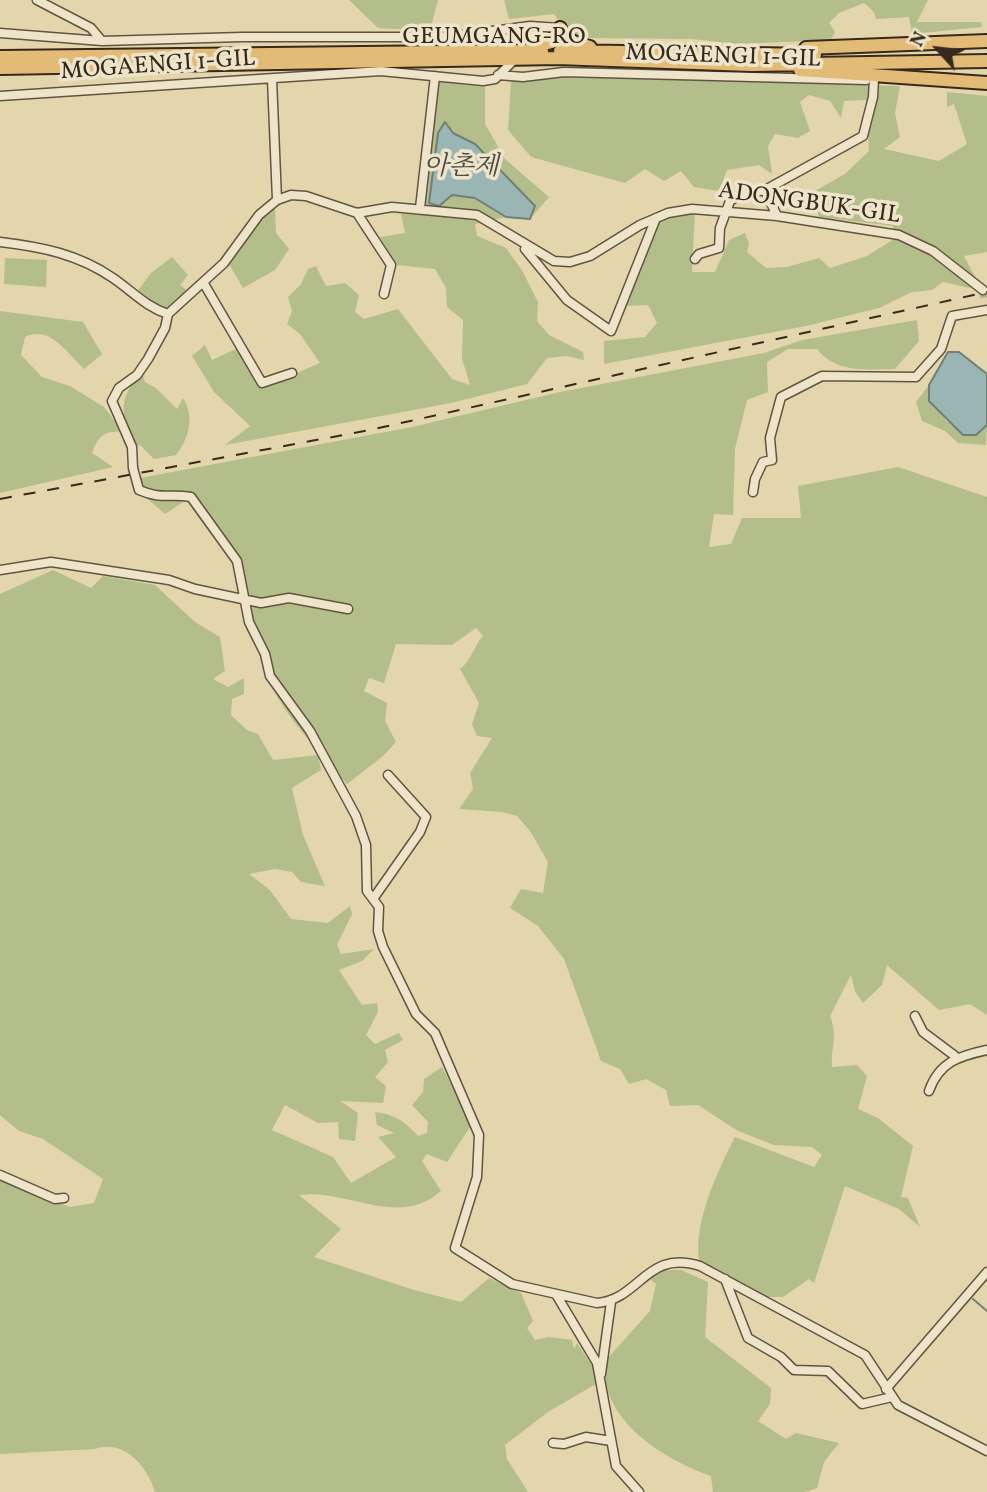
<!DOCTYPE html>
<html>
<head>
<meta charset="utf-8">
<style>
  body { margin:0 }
  #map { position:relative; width:987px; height:1492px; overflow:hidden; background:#e3d6ac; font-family:Vollkorn,serif }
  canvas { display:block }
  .north { position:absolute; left:903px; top:14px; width:70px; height:70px; -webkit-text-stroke:5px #ede4c9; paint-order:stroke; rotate:297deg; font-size:19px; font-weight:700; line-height:28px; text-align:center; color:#37291d }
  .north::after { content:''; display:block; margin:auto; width:24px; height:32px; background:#37291d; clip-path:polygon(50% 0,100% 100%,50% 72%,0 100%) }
</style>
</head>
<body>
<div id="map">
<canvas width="987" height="1492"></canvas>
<div class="north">N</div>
</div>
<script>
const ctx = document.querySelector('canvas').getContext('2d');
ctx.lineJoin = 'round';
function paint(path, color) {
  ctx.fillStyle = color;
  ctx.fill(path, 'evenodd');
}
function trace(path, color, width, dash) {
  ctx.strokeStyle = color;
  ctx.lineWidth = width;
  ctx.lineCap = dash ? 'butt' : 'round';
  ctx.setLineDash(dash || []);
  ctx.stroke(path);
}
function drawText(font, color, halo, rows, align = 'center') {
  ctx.font = font + ' Vollkorn,"Noto Serif KR",serif';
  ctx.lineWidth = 7;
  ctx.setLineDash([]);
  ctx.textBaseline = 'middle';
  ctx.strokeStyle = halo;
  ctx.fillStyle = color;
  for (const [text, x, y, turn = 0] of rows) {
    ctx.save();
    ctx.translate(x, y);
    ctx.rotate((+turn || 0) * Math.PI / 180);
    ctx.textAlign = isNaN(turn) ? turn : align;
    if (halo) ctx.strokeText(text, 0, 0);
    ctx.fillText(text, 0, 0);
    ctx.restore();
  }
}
paint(new Path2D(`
  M349,0h89l-8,31 -52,-3z
  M504,0h424l-11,22h64l1,5 -70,7 -3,-17 -33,2 -2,-7 -10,-9 -25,10 -10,10 6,9 -4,8 -93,4 -46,-5 -107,-1 -18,-5 -13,-19 -45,5z
  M568,77l332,9 -5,27 5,24 -16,12 55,12 28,-17 -13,-40 -7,3v-15l40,4v156l-23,4 11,21 -5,11 -27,-6 -11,8 -20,2 -33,16 -73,18 -202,38v-23l41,-4 12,-14 -9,-18 -24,1 37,-90 34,-5 -3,61h23l14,-32 16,-7 4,11 -2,8 19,16 21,-1 32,-9 11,10 37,-12 27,-17 -1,-13 -74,-9 -6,-25 32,-18 24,-23 -3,-51 -22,1 -3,17 -11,-17 -21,-6 -9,7 10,29 -12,7 -23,-4 -7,12 4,28 -13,-9 -32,5 -8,21 -25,-4 -13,-16 -17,10 -19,-12 -20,14 -94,-26 -23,-27 3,-49z
  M439,82l46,5v37l20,35 44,38 -19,22 -24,-2 -31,7 2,12 29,12 17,24 15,30 -1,19 12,14 34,17 1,8 -17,-4 -20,2 -20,26 -76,19 -226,42 25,-19 -36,-34 -22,-36 13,-11 7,15 26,-12 24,40 58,-25 -20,-29 -13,-10 5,-13 -4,-14 13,-13 7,-15 8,-3 10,20 19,-3 14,12 -4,17 9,7 34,-10 54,70 18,6 -8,-26 1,-39 -16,-13 -1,-19 -11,-19 -38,-4 -17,-28 25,-4 -4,-19 21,1z
  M275,208l1,25 13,16 -14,21 -32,18 -14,-24 34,-49z
  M172,257l16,18 -8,10 7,5 -20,18 -12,-3 -18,-13 14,-19z
  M5,258l42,2 -1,27 -42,-3z
  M0,311l83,11 19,32 -18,15c-17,-16 -34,-44 -59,-32l-4,18 21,22 28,9 34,21 19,25c-19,-1 -24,3 -31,21l21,14 -113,26z
  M917,320l2,21 -24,28c-29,0 -58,5 -78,-20h-29l-21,13 1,30 -21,8 -12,49 -2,66 -19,-1 -5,33 22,-3 11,-26h59l-3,-32 100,-19 89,30v518l-17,-11 -31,6 -52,-45 -5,20 -19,18 -8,-12 -4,-16 -21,41c8,21 1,30 2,51l25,-2 10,11 -9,33 20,9 35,28 -12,51 7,1 12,29 -21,-18 -54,-23 -31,97 -5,-4 -26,18h-17l-67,-37c-5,-40 18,-87 36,-123l79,30 8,-12 -10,-8 -38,-2 -36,-14 -40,-26 -28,1 -4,-16 -20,-11 -17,5 -9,-15 -19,-8 -37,-102 -26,-33 -28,-18 11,-19 22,4 5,-31 -18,-31 -13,-15 -15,-4 -43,-3 14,-20 -3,-16 22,-35 -15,-2 -5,-12 7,-21 -19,-34c12,-9 13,-22 23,-33l-7,-8 -24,17 -56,-1 -12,39 -15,-5 -5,13 23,12 -2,18 11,21 -13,14 -36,28c-23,-28 -51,-55 -69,-86 -13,-22 -17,-48 -32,-69l3,-23 -19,-60 -18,-10 -26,-36 -21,14 -31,-27 6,-9 272,-51 148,-35 204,-39 38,-13z
  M142,372l3,10 11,6 21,21 6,-11c12,18 6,41 -7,57l-22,4 -14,-14 -4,1c-16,-31 -19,-47 6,-74z
  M929,385v16l12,10 5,10 30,14 11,-10 -1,20 -28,-2 -13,-12 -23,-10 -6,-19z
  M53,570l38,18 12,-12 52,9 40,37 25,15 5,34 -12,8 15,8 16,-9v16l-12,5 -1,16 16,15 11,4 15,26 45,-5 3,15 -29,18 11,47 22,51 -24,-4 -9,-10 -17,-3 -26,5 21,16 21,29 37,4 22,-17 2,8 -15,31 4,9 33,-5 -12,12 -23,9 23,35 15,-2 1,9 -12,23 9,9 24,-11 4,7 -18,10 3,12 -13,15 11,9 -3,17 -43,-2 18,12 -3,28 -16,-2 -1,-17 -20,1 -33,-18 -13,25 61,27 18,26 45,-26 -18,-20 16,-4 -17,-8 -2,-13c19,2 31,10 43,24l9,-3 1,-11 -16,-17 11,-13 1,-13 18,-12 30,57 -25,38 -20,-8 -5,7 19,30c-42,38 -95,-3 -142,4l42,34 -27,28 100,33 47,12 28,-24 32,15 12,28 -6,7 8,12 14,-3 23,3 2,9 3,-6 19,29v12l-48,28 -43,33 2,14 21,33h-373c-8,-26 -31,-53 -60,-43l-95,5v-273l70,26 24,-4 9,-24 -60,-40 -24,-8 -19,-16v-521z
  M655,1270h26l27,12 -3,55 66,51 -1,16 -12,17 28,18 10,-6 43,10 -15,19 -7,26 -12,4h-92l-2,-16c-40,-14 -92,-44 -104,-88 -2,-9 -1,-19 -1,-28l44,-49 6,-27 -5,-4z`), '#b3be8a');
const water = new Path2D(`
  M445,122l8,11 22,11 60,62 -5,13 -24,-2 -31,-19 -23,-3 -13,11 -10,-3 9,-70z
  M948,352h11l28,22v51l-11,10h-13l-34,-34v-16z`);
paint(water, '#99b6b4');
trace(water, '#727e78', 2);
trace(new Path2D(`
  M973,1299l14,12`), '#727e78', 2);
trace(new Path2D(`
  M983,290l2,12`), '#c1b38f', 8, [8, 4]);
const minor = new Path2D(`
  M37,0l54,28 11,13
  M0,33l102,8 140,-4h206l82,-11 30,2
  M498,75l25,2 41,-5 302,8
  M272,79l5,121
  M0,96l381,-25 102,10 12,-2 21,-21
  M765,190l12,26
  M420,208l15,-132
  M357,213l34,52 -7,29
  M0,242c42,5 78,12 113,36 19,13 33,29 55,36
  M525,249l42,51 44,31 45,-113
  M695,259l4,-5 20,-6 1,-20 10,-27 11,-7 24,-4 98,-54 10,-39 1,-18
  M203,282l59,101 30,-10
  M983,290l-50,-39 -34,-16 -122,-19 -85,-7 -24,4 -28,12 -50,31 -20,6 -16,-1 -77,-46 -85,-8 -35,6 -51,-17 -15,-1 -14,5 -18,15 -35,48 -56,51 -3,14 -17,31 -11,16 -18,13 -7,13 20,46 1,21 6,22c23,10 30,3 52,7l46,64 12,61 16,32 5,22 40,55 46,85 10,29 1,46 12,16 -1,24 5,16 33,67 19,19 44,102 -2,42 -22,71 57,36 85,19c44,-4 49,-54 103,-37l165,89 33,50 89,46
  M753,492l2,-13 8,-17 9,-2 -2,-22 11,-41 41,-21 94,1 25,-28 11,-33 35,-6
  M0,570l51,-8 118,18 26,9 66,14 28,-5 59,11
  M373,899l47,-67 6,-15 -38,-42
  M915,1016l8,16 32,24
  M929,1091c10,-29 30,-35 58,-41
  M0,1175l55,24 9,-1
  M725,1279l23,59 33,19 13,13 34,1 34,33 30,-7
  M557,1296l40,67 19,103 23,26
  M601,1374l10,-72
  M886,1389l101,-117
  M553,1443l11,1 22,-7 25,4`);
const highway = new Path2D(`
  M560,28c4,13 18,16 30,19
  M531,47l21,-5 8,-14
  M806,48l181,-7
  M560,51l255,4
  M0,57l542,-6
  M0,68l557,-10 194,7 236,-4
  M800,70l187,13`);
trace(minor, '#625441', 11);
trace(highway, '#37291d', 16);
trace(minor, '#ede4c9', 8);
trace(highway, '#e2bb76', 12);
trace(new Path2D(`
  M0,499l370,-69 617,-138`), '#37291d', 2, [12, 12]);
drawText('24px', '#37291d', '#ede4c9', [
  ["GEUMGANG-RO",494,39],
  ["MOGAENGI 1-GIL",723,58,2],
  ["MOGAENGI 1-GIL",158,67,-4],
  ["ADONGBUK-GIL",809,205,8]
]);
drawText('italic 26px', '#504c43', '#ede4c9', [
  ["아촌제",461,169]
]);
</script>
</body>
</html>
